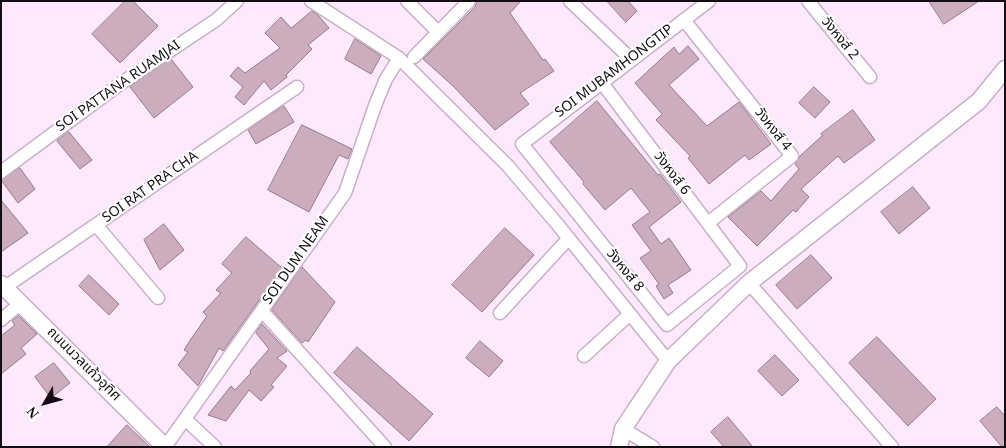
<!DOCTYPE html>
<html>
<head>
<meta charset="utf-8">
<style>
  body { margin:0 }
  #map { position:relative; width:1006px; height:448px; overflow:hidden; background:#fde9fd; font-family:Georgia,serif }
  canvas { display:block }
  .frame { position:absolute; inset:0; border:2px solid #150d16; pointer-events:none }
  .north { position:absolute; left:20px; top:378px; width:50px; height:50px; -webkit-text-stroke:4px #fff; paint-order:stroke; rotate:232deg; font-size:14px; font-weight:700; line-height:20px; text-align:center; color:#150d16 }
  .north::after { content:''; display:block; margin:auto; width:18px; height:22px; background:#150d16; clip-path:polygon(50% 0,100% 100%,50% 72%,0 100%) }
</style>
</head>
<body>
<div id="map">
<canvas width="1006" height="448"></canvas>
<div class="frame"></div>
<div class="north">N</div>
</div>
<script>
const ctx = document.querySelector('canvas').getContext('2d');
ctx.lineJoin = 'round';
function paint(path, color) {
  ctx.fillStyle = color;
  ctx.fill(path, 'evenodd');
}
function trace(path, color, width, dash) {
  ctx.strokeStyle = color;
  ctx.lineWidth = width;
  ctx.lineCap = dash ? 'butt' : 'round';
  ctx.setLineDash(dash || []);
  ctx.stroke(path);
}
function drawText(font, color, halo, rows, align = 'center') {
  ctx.font = font + ' Georgia,"Noto Sans Thai",serif';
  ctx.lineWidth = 4.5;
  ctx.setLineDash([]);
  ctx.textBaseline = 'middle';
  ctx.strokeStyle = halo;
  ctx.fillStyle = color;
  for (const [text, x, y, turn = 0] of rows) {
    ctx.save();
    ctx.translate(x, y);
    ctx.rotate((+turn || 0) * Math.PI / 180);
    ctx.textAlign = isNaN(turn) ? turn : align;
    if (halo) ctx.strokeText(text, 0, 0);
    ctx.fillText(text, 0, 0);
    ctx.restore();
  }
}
const building = new Path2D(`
  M125,1h8l25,25 -38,37 -28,-29z
  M477,1h44l-11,12 33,47 2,-1 9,12 -34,22 9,11 -34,26 -42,-44 -30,-27 52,-52z
  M607,1h21l9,10 -11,11z
  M929,1h50l-35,23z
  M312,11l6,4 11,13 -21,17 4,4 -26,26 1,2 -16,13 -7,-9 -20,24 -9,-8 8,-10 -13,-11 8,-9 7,6 35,-25 -15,-15 16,-16 10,11z
  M355,39l26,17 -10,18 -26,-15z
  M688,46l11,13 -30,26 38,41 32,-24 32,42 -22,16 -4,-5 -36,29 -21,-26 2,-2 -34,-36 6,-6 -27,-31 39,-36 5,7z
  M171,59l22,28 -39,31 -24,-31z
  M814,87l16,15 -15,16 -16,-15z
  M597,101l61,74 2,-1 21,28 -32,25 12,17 8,-6 22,32 -23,15 5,8 -9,6 -8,-13 3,-2 -19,-26 11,-7 -19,-26 18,-13 -19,-24 -26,22 -22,-26 1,-2 -34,-40z
  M284,106l10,16 -38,22 -8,-14z
  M853,110l22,30 -31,23 -6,-7 -37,33 8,8 -13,15 -3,-2 -36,36 -29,-29 33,-26 10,10 28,-32 -4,-5 5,-8 23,-21 -2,-1z
  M302,125l50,24 -4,10 -9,-4 -30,57 -41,-22z
  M69,132l23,28 -12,9 -23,-28z
  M20,168l15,21 -17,14 -17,-23z
  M913,187l17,21 -31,26 -18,-22z
  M1,200l27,33 -27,19z
  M164,224l20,26 -24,20 -16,-30z
  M505,228l29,27 -52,57 -30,-27z
  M246,237l36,31 -59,83 -4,-3 -21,38 -20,-21 10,-13 -4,-2 7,-11 16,-23 -4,-4 18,-19 -5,-3 16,-17 -10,-9z
  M811,255l21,23 -35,31 -21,-24z
  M302,267l33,35 -27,40 -2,-2 -4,3 -30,-33z
  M89,275l30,29 -10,11 -30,-29z
  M19,316l18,18 -16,14 5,6 -25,20v-38l14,-11 -3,-4z
  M262,324l25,27 -10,7 10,8 -16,19 3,2 -13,14 -12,-11 -23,31 -18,-6 23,-29 4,4 16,-17 -1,-2 19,-22 -13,-16z
  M877,337l59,62 -28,27 -59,-63z
  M480,341l23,20 -14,16 -23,-19z
  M357,347l76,67 -24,27 -75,-68z
  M775,355l24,25 -17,16 -24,-25z
  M54,363l16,20 -19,15 -16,-21z
  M997,407l8,9v31h-3l-22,-26z
  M728,417l25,30h-29l-13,-15z
  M127,425l23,22h-43z`);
paint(building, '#ccadbd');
trace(building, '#977a89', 1);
const minor = new Path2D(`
  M311,1l88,57 109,108 50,59 110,136
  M407,1l31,31
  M570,1l62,59
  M808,1l62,76
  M684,20l108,136 -84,67
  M414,57l55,-56
  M602,83l138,183 -73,59 -145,-181 162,-124 25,-19
  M1,172l119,-88 96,-64 21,-19
  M97,226l61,72
  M749,283l143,164
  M5,287l292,-200
  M262,311l123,136
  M500,313l69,-75
  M1,320l20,-17
  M584,356l46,-42
  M185,419l30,28
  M623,429l30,18
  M165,447l180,-254 31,-90 10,-24 13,-21`);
const tertiary = new Path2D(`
  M1,284l164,163
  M619,447l4,-18 45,-68 81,-78 230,-182 26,-32`);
trace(minor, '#c7b0c7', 15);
trace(tertiary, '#c7b0c7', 19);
trace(minor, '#fff', 12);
trace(tertiary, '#fff', 16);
drawText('14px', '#150d16', '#fff', [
  ["วังหงส์ 2",839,39,51],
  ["SOI MUBAMHONGTIP",615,72,-37],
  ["SOI PATTANA RUAMJAI",119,87,-35],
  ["วังหงส์ 4",772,130,52],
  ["วังหงส์ 6",671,174,53],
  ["SOI RAT PRA CHA",151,188,-35],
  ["SOI DUM NEAM",297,261,-55],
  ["วังหงส์ 8",624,271,51],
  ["ถนนนวลแก้วอุทิศ",83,365,45]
]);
</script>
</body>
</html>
